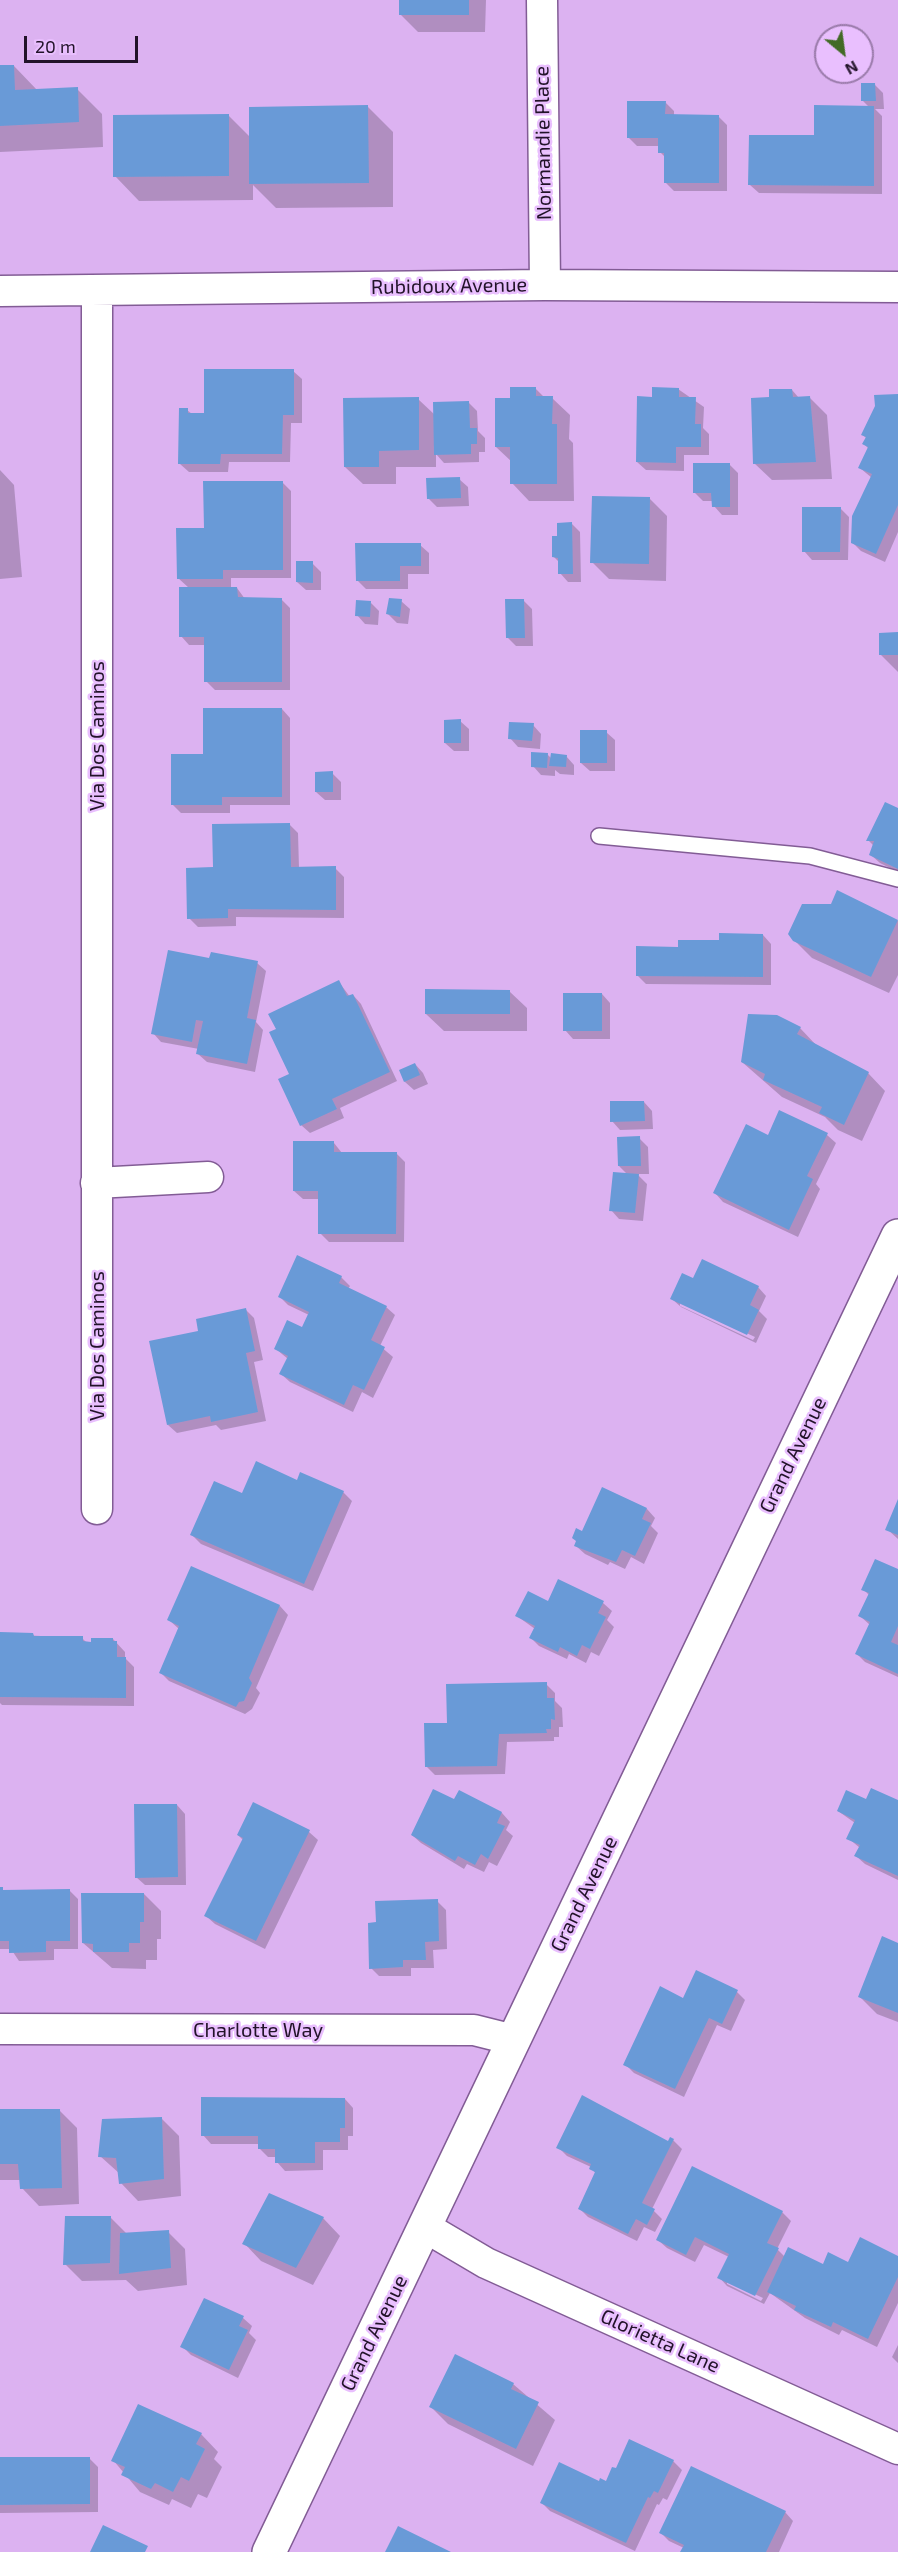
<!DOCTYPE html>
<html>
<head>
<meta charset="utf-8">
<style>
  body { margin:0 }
  #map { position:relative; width:898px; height:2552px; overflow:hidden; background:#dcb2f1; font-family:"Exo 2",sans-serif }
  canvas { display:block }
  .north { position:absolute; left:814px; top:24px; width:60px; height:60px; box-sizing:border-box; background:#e9bffe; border:2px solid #997aa9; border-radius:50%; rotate:151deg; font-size:16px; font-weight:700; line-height:24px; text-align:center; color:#221329 }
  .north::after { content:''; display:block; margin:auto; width:21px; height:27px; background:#426a26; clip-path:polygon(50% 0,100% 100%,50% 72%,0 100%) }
  .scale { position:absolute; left:24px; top:36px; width:114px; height:27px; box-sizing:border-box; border:3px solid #221329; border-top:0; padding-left:8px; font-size:18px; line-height:21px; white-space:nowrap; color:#221329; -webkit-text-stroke:4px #e9bffe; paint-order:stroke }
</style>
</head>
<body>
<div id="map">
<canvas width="898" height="2552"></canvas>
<div class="north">N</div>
<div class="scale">20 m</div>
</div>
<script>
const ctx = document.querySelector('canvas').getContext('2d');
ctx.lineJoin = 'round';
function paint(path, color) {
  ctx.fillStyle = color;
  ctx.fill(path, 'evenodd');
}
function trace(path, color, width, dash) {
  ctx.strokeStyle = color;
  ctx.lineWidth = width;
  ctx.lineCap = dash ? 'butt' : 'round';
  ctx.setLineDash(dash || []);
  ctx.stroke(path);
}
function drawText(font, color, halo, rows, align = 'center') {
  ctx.font = font + ' "Exo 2",sans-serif';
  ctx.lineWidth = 5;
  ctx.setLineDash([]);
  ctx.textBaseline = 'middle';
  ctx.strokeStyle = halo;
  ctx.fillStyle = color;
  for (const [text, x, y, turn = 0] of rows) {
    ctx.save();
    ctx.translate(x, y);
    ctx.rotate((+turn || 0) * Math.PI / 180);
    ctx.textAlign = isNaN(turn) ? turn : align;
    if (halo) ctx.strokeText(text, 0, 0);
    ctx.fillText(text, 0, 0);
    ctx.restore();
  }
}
paint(new Path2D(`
  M400,0h86l-1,32h-67l-18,-18z
  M14,66l24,25 39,-2 25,25 1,33 -103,5v-85z
  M875,85l8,8 1,16h-9l7,7v78l-123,-1 -9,-8 65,-48 54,-30 -6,-6z
  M665,102l9,9v5h44l9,9v66h-53l-9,-9v-25l-5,-5v-6h-23l-8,-8z
  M368,107l25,25v75l-117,1 -23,-23v15l-114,1 -24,-25 113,-61 22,22z
  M293,371l9,8v44h-11l-1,39h-61l-1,10h-39l-9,-8 7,-54 5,4h13z
  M535,388l10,10h7l18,17 -1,24 4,4 1,58h-45l-17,-18v-21l-16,-15 15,-48z
  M678,389l26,18 -1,21 6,6v21h-25v16l-38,-1 -9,-8 16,-64z
  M792,390l7,8h11l17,17 5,64 -60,1 -18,-17 17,-64z
  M898,395v137l-13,30 -24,-11 -9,-9 20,-64 -12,-10 9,-19 -5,-5 3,-5 -4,-4z
  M418,399l17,16 34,-12 8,8 1,20 7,7v14h-6v10l-35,1 -8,-9v13h-40v17h-33l-18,-17z
  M729,464l9,9v42h-16l-8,-9 -1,-5h-10l-8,-8z
  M0,470l14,15 8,92 -22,2z
  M459,479l9,8 1,19 -32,1 -9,-9z
  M282,482l9,9v87h-60v10h6l8,11h36l9,9v82h-75l-9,-9v-36h-17l-8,-9 8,-48 -11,-10 27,-48z
  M650,499l17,17 -1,65 -57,-2 -17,-17z
  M840,508l9,9 -1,43h-36l-8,-9z
  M572,524l8,8 1,50h-13l-8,-9v-10l-6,-6z
  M420,545l9,8v21h-21v15h-42l-9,-9z
  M312,563l9,9v18h-15l-9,-8z
  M523,600l9,9 1,37h-17l-8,-8z
  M401,601l9,8 -2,15 -11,-1 -9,-9z
  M371,603l8,8 -1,14 -13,-1 -8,-9z
  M898,633v39l-17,-17z
  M282,709l8,9v87h-60v8h-49l-9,-9 33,-49z
  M460,721l9,8v22h-15l-9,-8z
  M533,725l8,9 -1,15 -22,-2 -8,-9z
  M606,732l9,8v31h-25l-9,-8z
  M547,754l5,5 14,-3 8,9v10l-14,-1 -5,-4v6l-14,-1 -8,-9z
  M332,773l9,9v18h-16l-9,-8z
  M898,810v62l-18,-9 -9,-8 3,-9 -6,-6z
  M289,824l9,9 1,35h36l9,9v41l-108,-1v9l-38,1 -9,-9 25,-49z
  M838,892l60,29v54l-9,18 -77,-35 -18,-18 38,-34z
  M763,935l8,9v41l-125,-1 -9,-9 42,-27z
  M211,959l46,4 9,8 -10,51 7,8 -8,42 -48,-10 -9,-8 1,-5 -38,-7 -8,-9z
  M339,982l11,15 3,-2 8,9 36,77 -57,27 4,10 -34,15 -9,-8z
  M509,991l18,17v23h-83l-18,-17z
  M602,994l8,9v36h-37l-8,-9z
  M800,1028l17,18 51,27 17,18 -23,50 -24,-11 -13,-13 -43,-20 -40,-35z
  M415,1064l8,9 5,11 -14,6 -9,-8 -4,-11z
  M644,1102l8,9 1,18 -33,1 -8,-9z
  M827,1135l9,8 -20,41 4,5 -22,48 -75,-35 -8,-9 54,-56z
  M639,1138l9,9 1,27h-12l10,10 -4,37 -24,-2 -8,-9 17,-35 -9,-9z
  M334,1143l8,10h54l9,9 -1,80h-75l-9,-9v-34h-17l-9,-8z
  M341,1277l9,9 -2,3 38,18 9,8 -15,31 13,11 -20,41 -11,-6 -9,20 -63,-30 -9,-8 7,-15 -12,-10 26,-20 7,-14 -21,-10 -8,-8z
  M758,1287l8,9 -7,15 8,8 -11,24 -75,-36 -9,-8zM680,1302l75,35 -2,3 -73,-34z
  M246,1310l8,8 9,42 -9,2 12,59 -45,9 -5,-5 -39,8 -9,-8 32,-93z
  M298,1482l45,10 9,9 -39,90 -112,-47 -9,-9 51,-40z
  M603,1489l44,20 8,9 -4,8 7,7 -14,31 -13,-7 -6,12 -15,-7 -2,3 -23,-11 -9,-8z
  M898,1503v36l-11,-10z
  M898,1571v106l-33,-15 -8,-8 13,-29 -10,-9 9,-21 -6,-6z
  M549,1603h54l9,8 -5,9 7,7 -15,29 -8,-4 -5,11 -17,-9 -2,5 -28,-13 -8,-8 4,-9 -18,-13z
  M280,1606l8,9 -32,73 4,5 -8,16 -7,5 -76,-33 -8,-8 18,-44 -10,-9z
  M0,1634l82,4 5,5 26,-4 12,13v6l9,9v39l-132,-1 -2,-2z
  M546,1684l9,9v8l7,7 1,19h-4v10h-5v4l-47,1 -2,32 -70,1 -9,-9 23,-41z
  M460,1792l42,21 8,9 -4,8 7,6 -16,30 -8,-4 -5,10 -17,-8 -3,5 -43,-26 -9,-8 43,-34z
  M867,1801l31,1v78l-33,-16 -9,-8 4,-8 -12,-10 7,-15 -17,-12z
  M253,1804l56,28 9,8 -53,109 -50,-25 -9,-8 37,-76 -5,-5z
  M177,1805l8,9 1,71h-41l-9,-8z
  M0,1889l5,2 64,-1 9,9v50h-24v11l-35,1 -8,-12h-11z
  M144,1894l17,17v28h-4v21h-11v9l-34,-1 -29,-25z
  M437,1901l9,9 1,39 -14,1 1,18h-23v8h-32l-8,-8 6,-45z
  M898,1944v78l-21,-8 -17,-17z
  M737,1992l8,8 -14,31 -14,-6 -33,72 -50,-24 -9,-9 59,-64z
  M345,2099l8,9v28h-5v14h-25v20l-38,1 -8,-9v-5h-9l-8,-8v-5h-49l-8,-9z
  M59,2110l18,18 2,76 -40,2 -17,-18 -1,-8h-21v-69z
  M162,2119l17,17 2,60 -43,5 -17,-18 -1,-9 -20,-18z
  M673,2140l9,9 -30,60 10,10 -7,13 -11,-5 -7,14 -49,-24 -9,-9 17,-34 -5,-7 -24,-11 -9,-9 111,-4z
  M782,2212l9,9 -14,28 8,8 39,9 74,-9v46l-21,44 -35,-17 -3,5 -34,-17 -35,-25 -6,11 -37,-18 -8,-9 10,-20 -25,-12 -9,17 -28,-14 -9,-8zM727,2281l36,17 -2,3 -34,-17z
  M110,2217l17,17 41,-2 17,17 2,36 -49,6 -12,-11 -44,1 -17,-17z
  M323,2218l17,18 -27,49 -52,-24 -17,-18z
  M205,2300l38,18 9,8 -3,7 7,7 -18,38 -47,-23 -9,-9z
  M898,2345v18l-6,-6z
  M513,2384l42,36 -22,46 -85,-42 -17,-17z
  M201,2434l17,18 -4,7 8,8 -15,31 -9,-4 -7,14 -19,-9 -3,6 -29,-13 -27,-32z
  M89,2458l9,9v45l-98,1v-54z
  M673,2461l9,9 -15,30 -4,-2 -4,7 -2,-1 -22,47 -85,-40 -8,-8z
  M785,2512l8,9 -14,31h-97l2,-4 -15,-7 -8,-8z`), '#0003');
paint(new Path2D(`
  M399,0h70v15h-70z
  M0,65h14l1,25 63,-3 1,35 -79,4z
  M861,83h14l1,18h-15z
  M627,101h39l-1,13 54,1v68h-55v-30h-6v-15h-31z
  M368,105l1,78 -120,1v-77z
  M814,105l60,1v80l-126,-1 1,-50h65z
  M229,114v62l-116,1v-62z
  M204,369h90v46h-11l-1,39h-61l-1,10h-42l1,-56h9v5h16z
  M510,387h26v9h17l-1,28h5v60h-47v-37h-15v-49h15z
  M652,387l27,1v9h17l-1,27h6v23h-25v16l-40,-1 1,-66 15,1z
  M769,389h23l1,8 17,-1 6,66 -63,2 -2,-66 18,-1z
  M898,394v111l-22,49 -25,-11 1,-27 20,-42 -14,-6 10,-21 -6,-3 4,-7 -5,-2 14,-29 -1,-11z
  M419,397v53l-40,1v16h-35l-1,-69z
  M469,401l1,27h7v16h-6v10l-37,1 -1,-53z
  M693,463h37v44h-18l-1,-14h-18z
  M460,477l1,21 -34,1 -1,-21z
  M203,481h80v89h-60v9h-46l-1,-51h28z
  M592,496l58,1 -1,67 -59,-1z
  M802,507h39l-1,45h-38z
  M572,522l1,52h-15v-16l-6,-1v-21h5v-13z
  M355,543h66v23h-21v15h-44z
  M296,561h17v22l-17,-1z
  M179,587h58l1,10 44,1v84h-78v-45h-25z
  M389,598l13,1 -2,18 -14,-3z
  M505,599h19l1,39h-19z
  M356,600l15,1 -1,16 -15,-1z
  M898,632v23h-19v-22z
  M203,708h79v89h-60v8h-51v-51h32z
  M461,719v24h-17v-23z
  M509,722l25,1 -2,18 -24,-2z
  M580,730h27v33h-27z
  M531,752l17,1 -1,15 -16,-1z
  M551,753l16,2 -1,12 -17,-1z
  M333,771v21h-18v-20z
  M885,802l13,6v61l-29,-14 5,-14h-8z
  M290,823l1,44 45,-1v44l-108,-1v9l-41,1 -1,-51 27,-1 -1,-43z
  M837,890l61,30 -27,57 -78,-36 -5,-7 14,-30h29z
  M719,933l44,1v43l-127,-1v-30l42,1v-7h41z
  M168,950l41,8 2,-6 47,9 -11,57 9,2 -9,44 -51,-10 7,-33 -7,-1 -4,22 -41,-8z
  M339,980l8,16 6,-2 37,78 -58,27 5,10 -37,17 -22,-47 11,-5 -20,-42 7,-3 -8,-15z
  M425,989l85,1v24h-85z
  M563,993h39v38h-39z
  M748,1014l29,1 24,12 -4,7 72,38 -25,53 -25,-12 3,-6 -59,-27 2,-6 -24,-12z
  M415,1063l5,12 -16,7 -5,-12z
  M610,1101h34l1,20 -35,1z
  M779,1110l49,23 -21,43 6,3 -24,51 -76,-37 33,-69 22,11z
  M640,1136l1,30h-23l-1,-29z
  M293,1141h41v11h63l-1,82h-78v-43h-25z
  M613,1172l26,2 -4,39 -26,-2z
  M297,1255l45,21 -3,7 48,23 -16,34 14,7 -21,43 -11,-5 -9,20 -65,-31 9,-18 -14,-7 13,-29 15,7 7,-15 -31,-15z
  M702,1259l57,27 -9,19 9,5 -12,25 -77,-36 12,-26 11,5z
  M246,1308l9,43 -9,2 12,59 -47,10 -1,-6 -43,9 -18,-84 49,-10 -2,-12z
  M256,1461l41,19 3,-8 44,19 -40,93 -114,-49 24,-54 28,12z
  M602,1487l45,21 -5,11 9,4 -16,33 -13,-6 -6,12 -42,-16 2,-5 -4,-3 4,-10 6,3z
  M898,1499v36l-13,-5z
  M875,1559l23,10v57l-7,16 7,3v29l-43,-20 15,-32 -12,-6 11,-23 -8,-3z
  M191,1566l89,39 -31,73 3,5 -8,18 -5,1 -3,5 -77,-34 20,-47 -12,-6z
  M558,1579l46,22 -6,12 8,4 -16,32 -8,-4 -5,11 -17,-9 -2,5 -29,-14 6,-12 -20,-10 13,-25 20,10z
  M0,1632l33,1 1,3h49v5l8,1v-4h22v3h4v16h9v41l-126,-1z
  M547,1682v16h7l1,22 -4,-1v10h-5l1,4 -48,1 -2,32 -72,1 -1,-44h23l-1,-39z
  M871,1788l27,12v76l-44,-20 6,-11 -14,-6 9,-19 -18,-9 9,-21 20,9z
  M433,1789l21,10 5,-9 43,22 -5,11 8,3 -17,33 -7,-5 -6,11 -17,-9 -3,5 -44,-26z
  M253,1802l57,28 -54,111 -52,-25 39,-78 -6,-3z
  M134,1804h43l1,73 -43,1z
  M0,1887h3v3l67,-1v52h-24v11l-37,1v-12h-9z
  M81,1893h63v29h-4v21h-11v9h-36v-8l-11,-1z
  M438,1899l1,42 -14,1 1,18h-23v7l-34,2 -1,-46 8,-1 -1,-21z
  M882,1936l16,7v70l-40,-16z
  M696,1970l42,20 -16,34 -13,-6 -34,71 -52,-24 37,-79 23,12z
  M582,2095l86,46 2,-4 4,2 -32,64 13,6 -8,16 -11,-6 -8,15 -50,-25 17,-37 -6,-3 2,-5 -35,-16z
  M201,2097l144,1v30h-5v14h-25v21h-40v-14h-17v-13h-57z
  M0,2109h60l2,79 -42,1 -2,-25h-18z
  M162,2117l2,62 -45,5 -3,-26 -18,-1 4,-38z
  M692,2166l91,45 -16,32 12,5 -24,48 -38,-18 12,-24 -34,-17 -9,18 -30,-15z
  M269,2193l55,24 -28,51 -54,-24z
  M65,2216h46l-1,47 -47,2z
  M169,2230l2,38 -52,6 1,-41z
  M860,2237l38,19v21l-30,62 -35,-17 -2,5 -37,-17 2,-4 -29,-14 21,-45 35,17 5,-12 20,10z
  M204,2298l40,18 -5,10 9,4 -19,40 -49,-23z
  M455,2354l59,29 -3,6 28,13 -23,47 -87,-42z
  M138,2404l64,29 -6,11 9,5 -16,32 -8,-4 -8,15 -18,-9 -4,6 -30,-14 4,-8 -14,-6z
  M629,2439l45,21 -16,33 -4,-2 -4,7 -2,-1 -22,46 -86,-40 19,-41 40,19 1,-3 6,3 6,-14 4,1z
  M0,2457h90v47l-90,1z
  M691,2466l95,45 -20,41h-86l4,-7 -25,-12z
  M103,2525l45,21 -3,6h-55z
  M398,2526l53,26h-66z`), '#699ad7');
const service = new Path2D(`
  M599,836l211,20 88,23`);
const minor = new Path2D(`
  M542,0l3,285
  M0,291l545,-6 353,2
  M96,1183l112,-6
  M97,1509v-1219
  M0,2029l474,1 40,10
  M425,2227l61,36 412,186`);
const tertiary = new Path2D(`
  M269,2552l629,-1316`);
trace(service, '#825c95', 18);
trace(minor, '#825c95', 33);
trace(tertiary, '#825c95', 36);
trace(service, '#fff', 15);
trace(minor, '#fff', 30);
trace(tertiary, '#fff', 33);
drawText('20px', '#221329', '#e9bffe', [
  ["Normandie Place",543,143,-91],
  ["Rubidoux Avenue",449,286,-1],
  ["Via Dos Caminos",97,736,-90],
  ["Via Dos Caminos",97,1346,-90],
  ["Grand Avenue",793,1455,-64],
  ["Grand Avenue",584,1894,-64],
  ["Charlotte Way",258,2030],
  ["Grand Avenue",374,2333,-64],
  ["Glorietta Lane",660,2341,24]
]);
</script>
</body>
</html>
